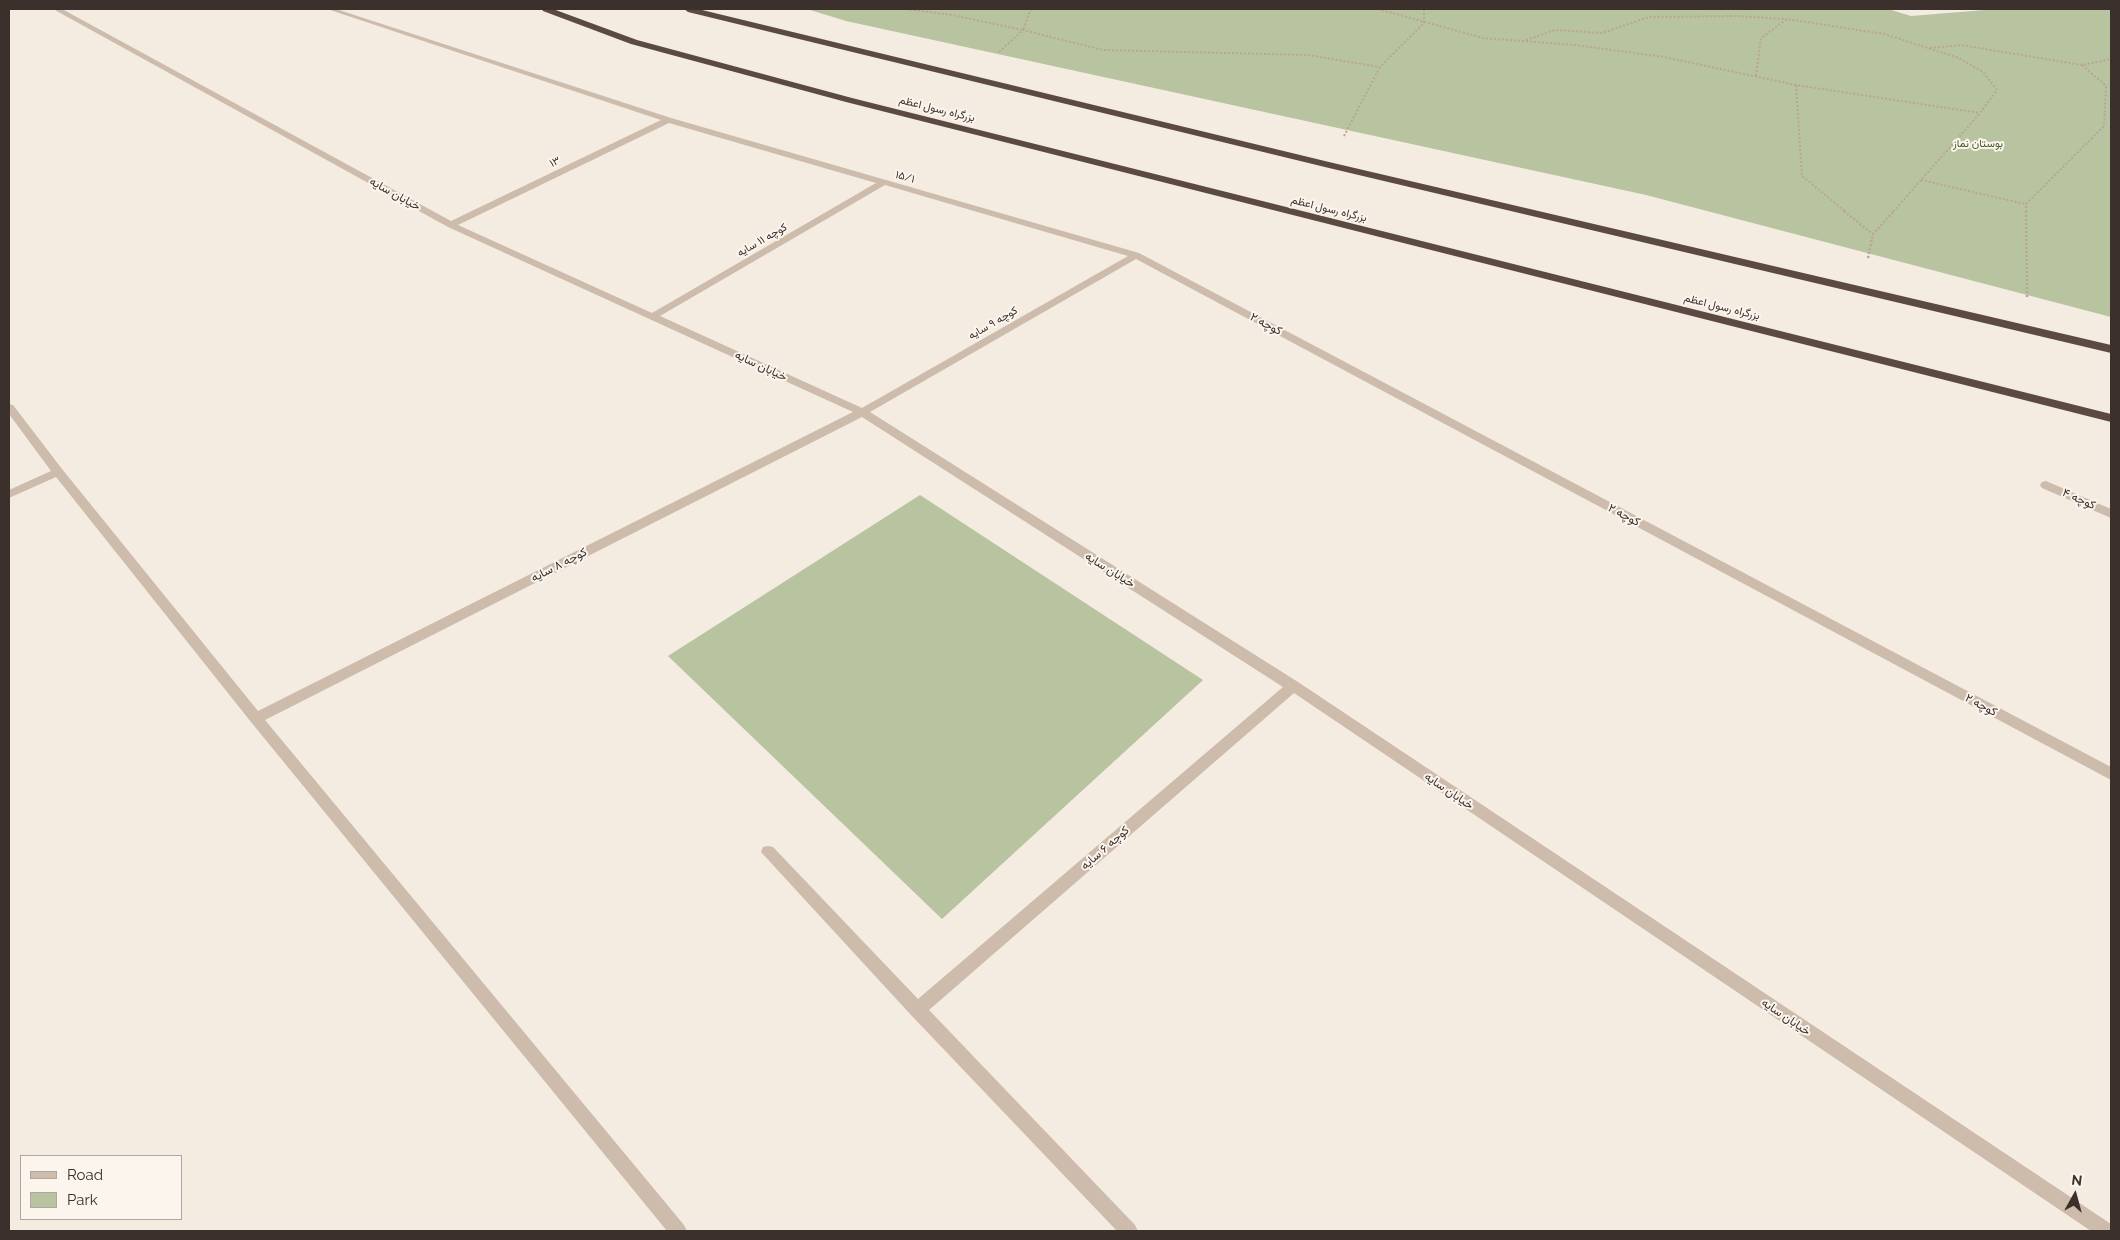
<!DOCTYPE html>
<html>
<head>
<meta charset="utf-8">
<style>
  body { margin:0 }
  #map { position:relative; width:2120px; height:1240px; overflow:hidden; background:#f4ebe1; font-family:Raleway,sans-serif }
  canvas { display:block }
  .frame { position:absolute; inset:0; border:10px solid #3b302b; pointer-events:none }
  .legend { position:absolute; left:20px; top:1155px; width:162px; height:65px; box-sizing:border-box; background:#fbf5ee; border:1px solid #aea6a0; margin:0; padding:6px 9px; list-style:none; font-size:15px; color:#3b302b }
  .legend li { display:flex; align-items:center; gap:10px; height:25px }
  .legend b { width:25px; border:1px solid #aea6a0 }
  .north { position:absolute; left:2050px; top:1170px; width:50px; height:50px; -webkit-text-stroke:4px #fbf5ee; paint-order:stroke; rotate:7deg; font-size:14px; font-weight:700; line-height:20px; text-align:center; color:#3b302b }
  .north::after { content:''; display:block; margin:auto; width:18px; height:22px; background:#3b302b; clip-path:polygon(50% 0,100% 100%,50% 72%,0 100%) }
</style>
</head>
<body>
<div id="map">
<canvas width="2120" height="1240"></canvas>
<div class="frame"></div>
<ul class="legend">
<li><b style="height:6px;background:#cdbbac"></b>Road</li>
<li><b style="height:14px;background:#b8c4a0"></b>Park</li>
</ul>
<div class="north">N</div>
</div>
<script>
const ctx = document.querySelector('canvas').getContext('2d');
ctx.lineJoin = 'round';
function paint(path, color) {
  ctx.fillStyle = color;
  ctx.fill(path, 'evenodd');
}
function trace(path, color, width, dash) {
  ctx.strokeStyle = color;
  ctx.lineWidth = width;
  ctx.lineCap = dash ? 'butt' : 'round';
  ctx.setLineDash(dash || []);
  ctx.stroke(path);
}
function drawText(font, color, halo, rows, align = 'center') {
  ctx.font = font + ' Raleway,Vazirmatn,sans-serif';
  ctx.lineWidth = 4;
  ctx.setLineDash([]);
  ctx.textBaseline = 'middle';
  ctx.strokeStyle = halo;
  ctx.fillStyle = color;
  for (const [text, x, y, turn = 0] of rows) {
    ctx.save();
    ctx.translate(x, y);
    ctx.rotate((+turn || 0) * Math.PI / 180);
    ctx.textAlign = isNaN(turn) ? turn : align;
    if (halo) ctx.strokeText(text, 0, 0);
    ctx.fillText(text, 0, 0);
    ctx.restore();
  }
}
paint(new Path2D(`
  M807,9h1081l23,7 86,-7h114v308l-465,-122 -800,-174z
  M920,495l283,185 -261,239 -274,-263z`), '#b8c4a0');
trace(new Path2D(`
  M906,9l46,6 71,15 8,-21
  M1378,9l105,29 92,7 89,12 132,28 184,28
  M1526,40l29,-10 47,3 47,-16 87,-1 49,3
  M1930,48l31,-3 121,20
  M999,52l24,-22 80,20 205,5 72,12
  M1756,76l5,-38 26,-19 97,15 75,24 24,14 14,18 -17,23 -87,99
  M1796,85l6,91 44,36
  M1344,136l36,-69 44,-44v-14
  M1921,180l104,24
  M2026,212v-8l78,-78 2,-40 -24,-21 29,-6`), '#b9a596', 2, [2, 2]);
trace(new Path2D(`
  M1844,211l29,23
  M2026,211l1,86
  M1868,258l5,-24 21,-23`), '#b9a596', 2.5, [2, 2]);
paint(new Path2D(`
  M53,9h9l389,212 210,-101 -334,-111h9l335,109 468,135 972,514v13l-975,-521 -266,153 428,270 813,542v7h-20l-797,-538 -365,317 206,215 3,6h-21l-206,-216 -150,-163 2,-5 5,-1 5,1 145,152 365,-312 -421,-270 -597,303 419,505 3,6h-20l-416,-509 -195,-245 -47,21v-8l42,-19 -42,-57v-10l4,1 49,64 196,242 595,-299 -405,-185zM669,123l207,60 -224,130 -194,-88zM885,185l243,71 -266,152 -202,-92z
  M2046,481l65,28v9l-69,-30 -2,-3 2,-3z`), '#cdbbac');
paint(new Path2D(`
  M542,9h11l84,31 215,58 1259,316v8l-1265,-320 -215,-58 -88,-33z
  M684,9h14l631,153 782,183v8l-782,-185 -641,-156z`), '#5c4a42');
drawText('11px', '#3b302b', '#fbf5ee', [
  ["بزرگراه رسول اعظم",937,109,14],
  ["۱۳",555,162,-26],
  ["۱۵/۱",905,177,16],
  ["بزرگراه رسول اعظم",1329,209,14],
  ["کوچه ۱۱ سایه",762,240,-30],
  ["بزرگراه رسول اعظم",1722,307,14],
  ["کوچه ۹ سایه",993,323,-30]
]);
drawText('11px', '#4a5a2e', '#fbf5ee', [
  ["بوستان نماز",1978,144]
]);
drawText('12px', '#3b302b', '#fbf5ee', [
  ["خیابان سایه",395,194,29],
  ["کوچه ۲",1266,324,28],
  ["خیابان سایه",761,366,25],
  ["کوچه ۴",2079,499,24],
  ["کوچه ۲",1624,515,28],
  ["کوچه ۸ سایه",559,565,-27],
  ["خیابان سایه",1110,570,32],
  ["کوچه ۲",1981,705,28],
  ["خیابان سایه",1449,791,34],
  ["کوچه ۶ سایه",1105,848,-41],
  ["خیابان سایه",1786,1017,34]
]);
</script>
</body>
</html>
